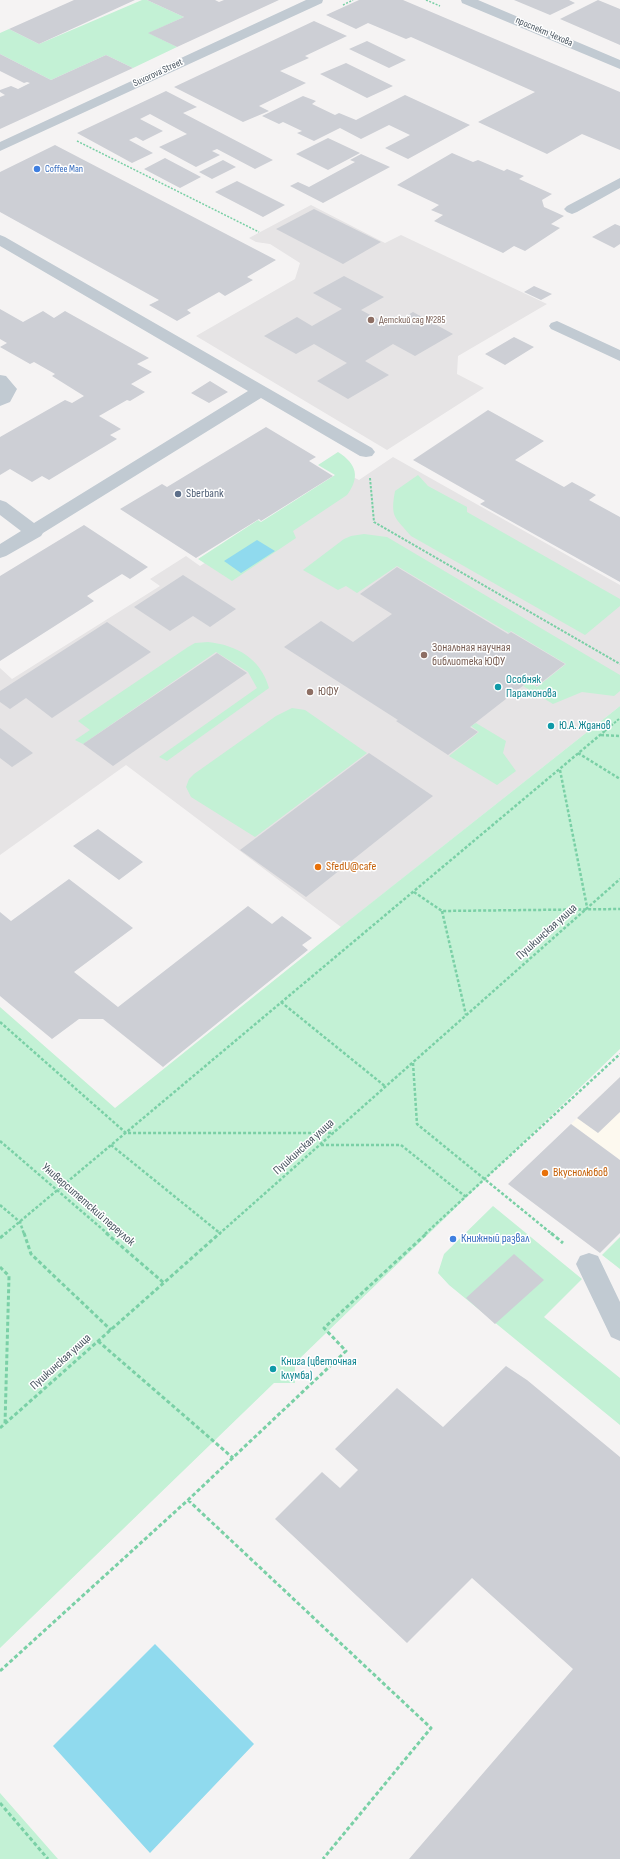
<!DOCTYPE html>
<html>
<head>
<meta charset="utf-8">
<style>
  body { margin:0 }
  canvas { display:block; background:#f5f3f3 }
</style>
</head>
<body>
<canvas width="620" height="1859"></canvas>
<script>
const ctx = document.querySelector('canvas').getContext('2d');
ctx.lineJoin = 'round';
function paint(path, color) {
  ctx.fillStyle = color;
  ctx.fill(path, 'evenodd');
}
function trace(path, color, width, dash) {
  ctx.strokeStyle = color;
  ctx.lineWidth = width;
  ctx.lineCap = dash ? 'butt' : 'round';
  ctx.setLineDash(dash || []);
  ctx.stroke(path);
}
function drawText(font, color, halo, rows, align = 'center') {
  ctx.font = font + ' "Sofia Sans Condensed",sans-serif';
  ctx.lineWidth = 3;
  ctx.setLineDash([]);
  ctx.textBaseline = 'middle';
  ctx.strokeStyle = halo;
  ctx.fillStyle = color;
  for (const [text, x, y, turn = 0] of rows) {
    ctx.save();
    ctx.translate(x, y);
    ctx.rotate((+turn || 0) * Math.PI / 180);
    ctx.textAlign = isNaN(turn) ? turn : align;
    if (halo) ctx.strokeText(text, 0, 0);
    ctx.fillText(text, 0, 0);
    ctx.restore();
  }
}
paint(new Path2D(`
  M620,1077v83l-49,-36z`), '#fdf9ef');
paint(new Path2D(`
  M311,205l74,38 16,-8 146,69 -89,52 -1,18 27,14 -97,62 -191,-114 99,-57 5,-16 -30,-19 -14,-2 -7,-4z
  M393,457l227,128v121l-279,221 -215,-162 -126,90v-187l12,11 148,-93 -10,-7 36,-23 14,10 145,-93 14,7z`), '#e6e4e5');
paint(new Path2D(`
  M142,0h5l37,17 -35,16 28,14 -44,21 -27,-13 -55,25 -51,-26v-21l9,-4 30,15z
  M338,452c19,12 22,25 9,43l-54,36 3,7 -64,43 -34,-22 60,-39 3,2 74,-47 -17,-10z
  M418,475l10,11 39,21v5l153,87v7l-35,29 -174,-99c-16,-19 -21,-18 -16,-45z
  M364,534l23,3 233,138v16l-6,5 -32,-4 -29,12 -30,-18 6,-4 8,5 29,-23 -55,-33 -2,2 -112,-67 -40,27 -11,-7 -8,4 -35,-20 41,-31 7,-3z
  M208,642c29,3 53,17 61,46l-102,73 -8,-4 98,-69 -9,-16 -32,-20 -133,92 -8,-4 15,-10 -12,-9 110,-74 7,-4z
  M620,706v343l-325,314v20h-21l-274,265v-641l115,101 208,-167z
  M292,708l13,2 62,43 -112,84 -64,-40 -5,-10 3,-8 5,-5 82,-58z
  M476,723l30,18 -3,12 13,18 -19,14 -48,-29 30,-24 -8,-6z
  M493,1206l89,73 -38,38 76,61v47l-171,-140 -11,-12 6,-19z
  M620,1237v32l-18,-14z
  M0,1793l58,66h-58z`), '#c3f1d5');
paint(new Path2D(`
  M257,540l18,11 -34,22 -17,-12z
  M155,1644l99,100 -104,109 -97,-107z`), '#90daee');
paint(new Path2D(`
  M74,0h61l-96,44 -30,-15z
  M147,0h68l4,2 5,-2h55l-102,47 -29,-14 36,-16z
  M359,0h44l217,92v58l-38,-16 -35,20 -69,-32 57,-30 -124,-55 -5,2 -38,-16 -12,6 -30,-14z
  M514,0h55l6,3 -25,12z
  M598,0l22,9v36l-60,-26z
  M314,21l33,15 -42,20 4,2 -29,13 26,12 -47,23 10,5 -26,11 -69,-35z
  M367,41l39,19 -17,8 -40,-19z
  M0,54l51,26 55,-25 27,13 -133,61v-32l5,-2 -5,-3v-2l11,-4 7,3 12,-6 -3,-1 -3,1 -24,-12z
  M346,63l47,23 -26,12 -47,-24z
  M166,91l31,16 -14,6 90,47 -18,9 -38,-20 -5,2 8,4 -24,12 -37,-20 28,-13 -37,-20 -10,5 23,12 -20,10 -7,-4 -7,3 24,13 -21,10 -55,-30z
  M405,95l65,30 -62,34 -23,-11 25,-13 -21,-10 -28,14 -21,-11 -26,13 -17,-8 5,-2 -19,-9 -4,2 -17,-8 41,-20 13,5 -4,3 23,11 4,-2 17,7z
  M328,138l32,15 -32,17 -32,-16z
  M55,145l221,115 -29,17 6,3 -28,16 -6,-4 -32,18 4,3 -14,8 -28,-16 10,-5 -159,-88v-40z
  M452,153l21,9 5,-2 26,11 3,-2 17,7 -5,3 33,15 -10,6 2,7 20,9 -13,8 9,4 -35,23 -11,-5 -11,7 -69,-32 9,-6 -12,-5 8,-5 -42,-20z
  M361,154l29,13 -67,36 -33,-17 8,-4 11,5 46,-25 -5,-2z
  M165,158l36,19 -21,11 -36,-19z
  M223,160l13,7 -24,12 -13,-7z
  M237,181l48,24 -22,12 -48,-25z
  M314,209l67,33 -38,22 -67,-35z
  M615,224l5,2v18l-6,4 -22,-11z
  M344,276l40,21 -23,13 28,15 24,-13 40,22 -38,22 -22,-12 -28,17 24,14 -41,24 -31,-18 30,-18 -33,-19 -18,10 -32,-18 33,-19 15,9 30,-17 -29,-16z
  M534,286l18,8 -11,6 -17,-8z
  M0,309l23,13 20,-11 11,7 11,-7 84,47 -12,6 15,8 -21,12 14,8 -15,9 -3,-1 -28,16 22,13 -11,6 7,4 -68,41 -7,-4 -10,6 -22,-13 -10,6v-38l65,-37 7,3 12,-7 -32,-20 3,-2 -21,-12 -4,2 -30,-17 7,-4 -7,-4z
  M514,337l20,10 -29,18 -20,-11z
  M210,381l18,11 -19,11 -18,-10z
  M488,410l56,31 -29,19 49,27 8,-5 24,13 -7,5 31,17v65l-140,-78 5,-3 -72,-41z
  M266,427l50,30 -7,4 24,15 -72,45 -2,-2 -63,39 -76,-49 42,-25 5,3z
  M84,525l64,42 -18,12 -8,-5 -35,22 7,5 -94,60v-85z
  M397,567l111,67 3,-2 54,32 -28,22 -8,-5 -59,46 8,5 -30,23 -52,-34 2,-1 -114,-73 37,-26 32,21 39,-28 -32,-20z
  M183,575l53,34 -26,18 -17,-11 -23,15 -36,-24z
  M107,622l44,30 -99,66 -26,-20 -16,11 -10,-7v-11z
  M217,653l30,20 -134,93 -30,-22z
  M0,728l33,25 -21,14 -12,-9z
  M369,753l64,43 -127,101 -66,-47z
  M98,829l45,33 -24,18 -46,-34z
  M69,879l64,49 -59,44 44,35 130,-101 24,18 10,-8 30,22 -10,7 6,5 -145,117 -60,-48h-24l-27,20 -52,-43v-84l11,9z
  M620,1077v35l-22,21 -21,-15z
  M571,1124l49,36v73l-20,20 -92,-69z
  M514,1254l30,26 -49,44 -29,-26z
  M506,1366l21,14 93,77v402h-211l164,-190 -101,-91 -65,65 -132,-124 47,-47 18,16 18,-18 -23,-21 62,-61 46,39z`), '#cdcfd5');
trace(new Path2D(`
  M426,0l14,6
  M343,5l10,-5
  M77,141l182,91`), '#7ad0a6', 1.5, [2, 1.5]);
trace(new Path2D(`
  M370,478l4,44 246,142
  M605,731l15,-13`), '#7ad0a6', 2, [2.5, 1.5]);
trace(new Path2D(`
  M601,735l19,1
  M578,753l42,26
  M560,770l27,137
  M414,892l28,19 178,-2
  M442,911l24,104
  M281,1002l105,85
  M0,1022l126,111h208
  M413,1063l4,61 135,110
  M0,1141l108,93
  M111,1145l110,89
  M321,1145h80l65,52
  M0,1205l20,17 4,12
  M5,1234l601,-504
  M219,1234l401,-355
  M425,1234l195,-180`), '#7ad0a6', 2.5, [3, 2]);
trace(new Path2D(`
  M24,1233l7,21 80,76
  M106,1233l58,50
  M551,1233l12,10
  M0,1238l6,-5
  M0,1267l9,9 -4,148
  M98,1341l135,117
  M0,1428l220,-195
  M188,1500l243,228 -108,131
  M0,1671l188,-171 158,-149 -22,-23 103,-95
  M0,1803l48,56`), '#7ad0a6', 3, [4, 2.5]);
paint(new Path2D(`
  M306,0h17l-1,3 -322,148v-9z
  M461,0h17l142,60v9l-158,-66z
  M620,178v10l-43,24 -5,2 -5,-2 -3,-3 3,-3z
  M0,235l5,2 367,211 3,4 -3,4 -6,1 -6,-1 -99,-58 -218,135 -2,3 -35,20 -6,2v-14l21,-13 -21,-16v-15l6,2 28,21 214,-132 -248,-145z
  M557,321l63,29v11l-69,-32 -2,-3 2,-3z
  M0,375l6,1 11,13 -7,13 -10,4z
  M589,1253l9,3 22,46v39l-9,-4 -35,-73 4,-8z`), '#c1cad2');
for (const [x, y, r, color] of [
  [37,169,4,"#3f7fe0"],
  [371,320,4,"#8d6e63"],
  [178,494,4,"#5c6f8a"],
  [424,655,4,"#8d6e63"],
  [498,687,4,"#0f9aa8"],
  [310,692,4,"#8d6e63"],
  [551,726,4,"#0f9aa8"],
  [318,867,4,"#e8710a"],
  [545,1173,4,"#e8710a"],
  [453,1239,4,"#3f7fe0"],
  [273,1369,4,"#0f9aa8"]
]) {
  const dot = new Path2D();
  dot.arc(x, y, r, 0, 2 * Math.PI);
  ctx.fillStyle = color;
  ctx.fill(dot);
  trace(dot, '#fff', 1.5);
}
drawText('10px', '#4a5661', '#fff', [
  ["проспект Чехова",544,32,23],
  ["Suvorova Street",158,73,-25]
]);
drawText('10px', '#366cbe', '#fff', [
  ["Coffee Man",45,169]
], 'left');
drawText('10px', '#785e54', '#fff', [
  ["Детский сад №285",379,320]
], 'left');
drawText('12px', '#4e5e75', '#fff', [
  ["Sberbank",186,494]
], 'left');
drawText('12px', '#785e54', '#fff', [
  ["Зональная научная",432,648],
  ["библиотека ЮФУ",432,662],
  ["ЮФУ",318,692]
], 'left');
drawText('12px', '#0d838f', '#fff', [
  ["Особняк",506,680],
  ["Парамонова",506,694],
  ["Ю.А. Жданов",559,726],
  ["Книга (цветочная",281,1362],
  ["клумба)",281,1376]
], 'left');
drawText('12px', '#c56008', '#fff', [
  ["SfedU@cafe",326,867],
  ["Вкуснолюбов",553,1173]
], 'left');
drawText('12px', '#4a5661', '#fff', [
  ["Пушкинская улица",547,932,-42],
  ["Пушкинская улица",304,1147,-42],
  ["Университетский переулок",88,1205,41],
  ["Пушкинская улица",61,1362,-42]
]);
drawText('12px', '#366cbe', '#fff', [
  ["Книжный развал",461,1239]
], 'left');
</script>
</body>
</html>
